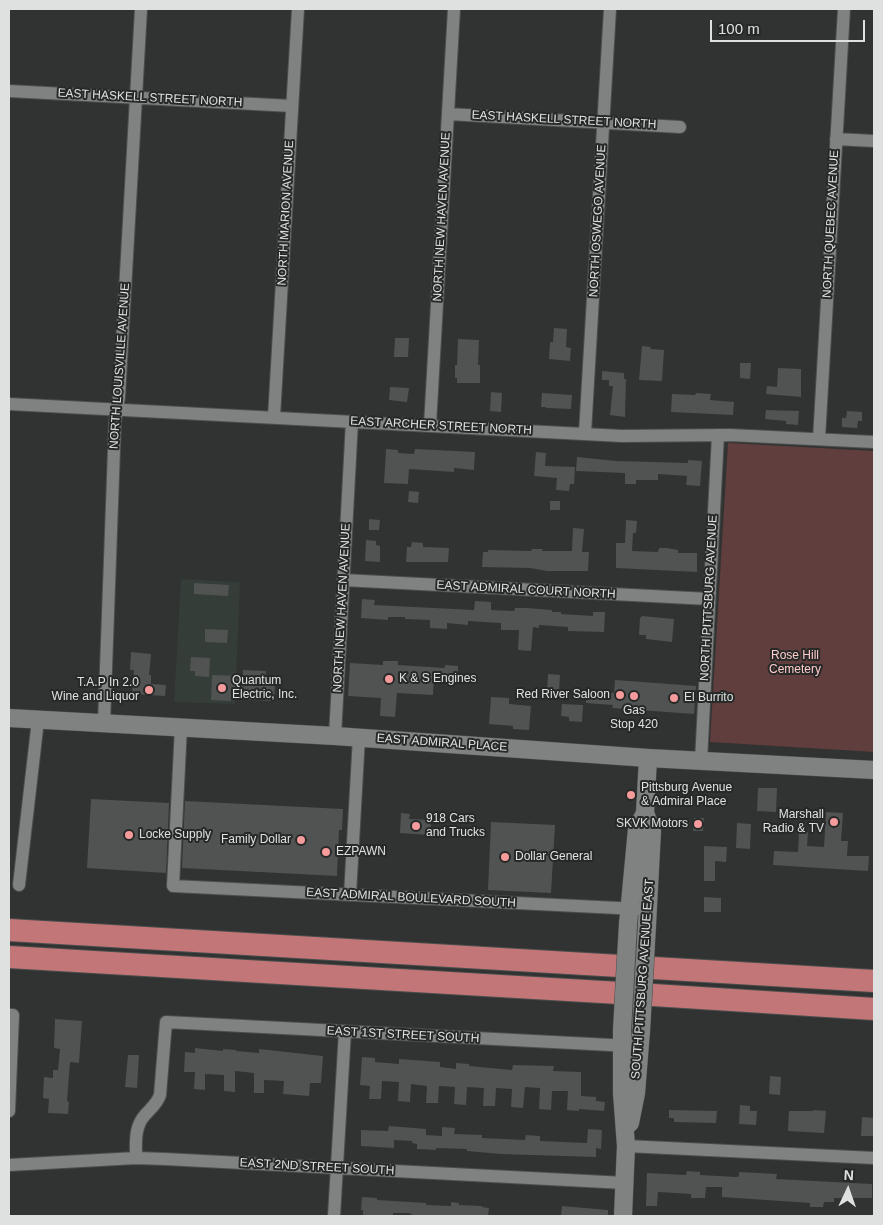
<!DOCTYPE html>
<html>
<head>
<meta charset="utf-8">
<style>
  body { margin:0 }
  #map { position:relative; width:883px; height:1225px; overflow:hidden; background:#303331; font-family:Arial,sans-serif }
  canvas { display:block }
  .frame { position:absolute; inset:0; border:10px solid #dfe1e0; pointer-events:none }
  .north { position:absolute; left:823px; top:1165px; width:50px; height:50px; -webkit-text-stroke:4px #262927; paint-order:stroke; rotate:3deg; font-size:14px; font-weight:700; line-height:20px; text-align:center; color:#dfe1e0 }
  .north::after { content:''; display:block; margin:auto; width:18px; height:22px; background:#dfe1e0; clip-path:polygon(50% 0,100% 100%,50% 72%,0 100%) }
  .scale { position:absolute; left:710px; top:20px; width:155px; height:22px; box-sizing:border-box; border:2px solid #dfe1e0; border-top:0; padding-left:6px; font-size:15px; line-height:18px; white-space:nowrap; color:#dfe1e0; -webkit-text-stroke:4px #262927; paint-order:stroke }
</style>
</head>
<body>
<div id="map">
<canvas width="883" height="1225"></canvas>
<div class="frame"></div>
<div class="north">N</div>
<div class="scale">100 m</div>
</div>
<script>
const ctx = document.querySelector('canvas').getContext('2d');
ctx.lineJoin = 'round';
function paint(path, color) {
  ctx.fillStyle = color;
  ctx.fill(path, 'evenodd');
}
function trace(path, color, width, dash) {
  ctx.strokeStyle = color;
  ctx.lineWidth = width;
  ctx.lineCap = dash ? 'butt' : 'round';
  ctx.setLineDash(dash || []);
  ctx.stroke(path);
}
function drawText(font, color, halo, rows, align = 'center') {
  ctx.font = font + ' Arial,sans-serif';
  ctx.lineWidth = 4;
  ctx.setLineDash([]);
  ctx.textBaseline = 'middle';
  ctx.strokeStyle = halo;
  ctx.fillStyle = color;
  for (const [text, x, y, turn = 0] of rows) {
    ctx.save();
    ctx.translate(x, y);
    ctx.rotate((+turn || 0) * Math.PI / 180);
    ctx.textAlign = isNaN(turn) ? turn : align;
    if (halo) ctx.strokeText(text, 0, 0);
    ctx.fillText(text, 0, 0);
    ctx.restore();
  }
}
paint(new Path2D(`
  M181,579l59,3 -5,122 -61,-2z`), '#343d38');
paint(new Path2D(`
  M728,443l146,8v301l-164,-10z`), '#603e3e');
paint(new Path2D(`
  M554,328l13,1 -1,18 5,1 -1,13 -21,-2 1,-17h3z
  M395,338h14l-1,19h-14z
  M458,339l21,1 -1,25h2v18h-23v-5h-2v-13h2z
  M642,346l9,1 -1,2 14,1 -2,31 -23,-1z
  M740,363h11l-1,16 -10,-1z
  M778,368l23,1v28l-35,-3 1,-8 10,1z
  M602,371l22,2v6h2l-1,38 -15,-2 3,-29h-4v-6h-7z
  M390,387l19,1 -2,14 -18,-2z
  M491,392l11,1 -1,19 -11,-1z
  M542,393l30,2 -1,14 -25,-1v-1h-5z
  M696,393l15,1 -1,6 24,2 -1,13 -62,-3 1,-18 23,1z
  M766,410l33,1 -1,14 -12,-1v-3l-21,-2z
  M847,411l15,1v9h-4l-1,7 -15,-1v-9h4z
  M386,449l12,1v3l16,1 1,-5 60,3 -1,18 -20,-2v4l-45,-3 -1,15 -24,-1z
  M536,452l10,1 -1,13 30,1 -1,17h-4l-1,7 -13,-1 1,-12 -23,-2z
  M577,457l39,4 72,2v-3l14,1 -2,25 -14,-1 1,-9 -29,-2v6h-22v4h-11v-11l-49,-2z
  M409,491l10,1 -1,11 -10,-1z
  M550,501h10v9h-10z
  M369,519l11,1 -1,10h-10z
  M626,520l11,1 -1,12h-3l-1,18 26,1 1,-4h8l11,2v3h19v19l-81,-4v-25h9z
  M573,528l11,1 -2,23h7l-1,19h-41l-17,-3 -48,-1 1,-15h5v-2l43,1 1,-2h11l-1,2h30z
  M366,540l10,1v4l4,1v16l-15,-1z
  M412,542l11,1v4l26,1 -1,14h-42l1,-15h4z
  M194,583l35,2 -1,11 -34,-2z
  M362,599l13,1 -1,5 100,5 1,-9 16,1v8l23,1 1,-3h12l25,2v2h9v2l32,2v-4h12l-1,20 -36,-1v-4l-29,-2v3l-6,-1 -2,24 -13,-1 1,-20h-18v-7l-33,-2v4l-21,-2v6l-17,-1v-8l-25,-1v-2h-17v3l-27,-2z
  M642,616l32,3 -2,23 -26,-3v-4h-7l1,-17z
  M205,629l23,1 -1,13 -22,-1z
  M131,652l20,2 -2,21h2v9l15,1 -1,11 -33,-2 2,-24h-4z
  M191,657l19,1 -1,19 -14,-1v-5h-5z
  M383,661h15v4l47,3v-3l13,1v12l-24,-1 -1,18 -36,-2 -2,24 -15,-1 1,-18 -33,-2 2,-33 33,2z
  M243,670l23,1 -1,14h10l-1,16 -43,-2v2l-20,-1 1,-25 31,1z
  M548,674l12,1 -1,17h-12z
  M615,680l81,6 -2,28 -82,-6 1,-3 -27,-2 1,-12 27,2z
  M491,697l18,1v6l22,2 -2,24 -16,-1v-3l-24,-2z
  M562,704l21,1 -1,17 -13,-1v-4l-8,-1z
  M758,788h19l-1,24 -19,-1z
  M91,799l78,4 -3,70 -79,-5z
  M185,801l158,8 -1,21h-3l-2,46 -155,-8z
  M826,812l17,1 -2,28h7l-1,15h22l-1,15 -95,-6 1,-14 24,1 1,-21 9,1 -1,14 17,1z
  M401,813l9,1 -1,5 22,1 -1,15 -30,-2z
  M694,818h10l-1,13h-10z
  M491,822l64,3 -4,68 -63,-3z
  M737,823l14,1 -1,25 -14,-1z
  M704,846l23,1 -1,15 -11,-1v20h-11z
  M704,897l17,1v14h-17z
  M55,1019l27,2 -3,42 -9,-1 -3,39 2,1 -1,12 -20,-1 1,-14 -6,-1 1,-21 9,1v-8h5l2,-21 -6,-1z
  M195,1048l28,3v-2l13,1v1l23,2v-4l64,7 -2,27h-11l-1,13 -26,-2 1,-13 -20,-1v13h-10v-20l-19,-2v21l-11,-1v-16l-19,-1v16l-11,-1 1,-17h-11l1,-20 10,1z
  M128,1055h11l-2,33 -12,-1z
  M362,1057l13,1v4l24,2v-5l41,3v5l16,2v-6l13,1v2l43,4 1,-5 41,1 -1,5 28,1v24l15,1v4l9,1 -1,9 -25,-2v2l-12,-1 1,-19h-16l-1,19 -12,-1 1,-21 -15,-1 -2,21 -12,-1 1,-18 -16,-1 -1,18h-12l1,-18 -17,-1 -1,18 -12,-1 1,-17 -16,-1 -1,17h-12l1,-17 -16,-2 -1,18 -12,-1 1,-19 -17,-1 -1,18h-12l1,-13 -10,-1z
  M770,1076l11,1 -1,18 -11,-1z
  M740,1105l10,1v5h7l-1,14 -17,-1z
  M669,1110l48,1 -1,12 -42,-1v-4h-5z
  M813,1110l13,1 -2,22 -36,-2 1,-20h24z
  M862,1117l12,1v18h-13z
  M389,1126l37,3v6l16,1v-9l13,1 -1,6 28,1v3l43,2 1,-5 14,1v5l47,2 1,-14 14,1 -1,19 -5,-1v9l-95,-3 -34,-3v-2l-31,-1v2l-19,-1v-5l-5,-1v-2l-18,-1v8l-33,-2v-16l27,1z
  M687,1171l13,1v3l37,2 2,-1v-4l38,2 -1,5 96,5v14h-38v4h-10l-1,5h-13v-4l-88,-6v-10h-16l-1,11h-14v-4l-33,-2 -1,14h-11l1,-33 39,2z
  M362,1197l15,1v2l49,3v2l25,1v-4l8,1v2l23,1v1l7,1 -1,8h-73l-6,-3h-16v3h-30v-6h-2z
  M562,1206l46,4v6h-47z`), '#505351');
const street = new Path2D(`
  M9,91l283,15
  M448,114l232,13
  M836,139l38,2
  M9,404l613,32 108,-1 144,7
  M274,417l24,-408
  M430,425l24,-416
  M585,433l25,-424
  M819,439l25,-430
  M343,580l366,19
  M104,723l11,-301 4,-25 22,-388
  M181,727l-8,159 465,23
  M335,736l17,-315
  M701,761l17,-326
  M19,885l19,-165
  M350,895l9,-158
  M9,1015h4l-4,96
  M626,1146l248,12
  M136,1158c0,-15 -2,-31 9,-43 6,-7 12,-11 15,-20l6,-73 464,24
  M9,1165l127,-7 29,1 460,24
  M334,1216l11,-185`);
const secondary = new Path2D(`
  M9,718l326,18 313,22 226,12
  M645,813l7,18 -5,94
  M628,924l9,-95 8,-16 3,-55
  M622,1030v63l4,53 -3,70
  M630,1123l6,-30 5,-62`);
const highway = new Path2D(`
  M9,930l865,51
  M9,957l644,38 221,14`);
trace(street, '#4c4e4d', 14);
trace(secondary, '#4c4e4d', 19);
trace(highway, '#4c4e4d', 24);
trace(street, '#7f8281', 12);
trace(secondary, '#7f8281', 18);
trace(highway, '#c37677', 22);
const secondaryBridge = new Path2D(`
  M622,1030l6,-106
  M641,1031l6,-106`);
trace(secondaryBridge, '#4c4e4d', 19, []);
trace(secondaryBridge, '#7f8281', 18);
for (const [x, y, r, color] of [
  [389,679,5,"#f59b9b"],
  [222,688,5,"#f59b9b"],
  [149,690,5,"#f59b9b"],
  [620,695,5,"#f59b9b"],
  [634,696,5,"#f59b9b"],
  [674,698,5,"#f59b9b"],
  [631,795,5,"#f59b9b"],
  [834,822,5,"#f59b9b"],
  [698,824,5,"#f59b9b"],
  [416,826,5,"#f59b9b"],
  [129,835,5,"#f59b9b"],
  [301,840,5,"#f59b9b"],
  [326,852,5,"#f59b9b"],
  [505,857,5,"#f59b9b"]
]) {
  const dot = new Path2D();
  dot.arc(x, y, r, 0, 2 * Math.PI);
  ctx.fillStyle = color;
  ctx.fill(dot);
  trace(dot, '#262927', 2);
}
drawText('12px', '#dfe1e0', '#262927', [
  ["EAST HASKELL STREET NORTH",150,98,3],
  ["EAST HASKELL STREET NORTH",564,120,3],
  ["NORTH MARION AVENUE",286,213,-87],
  ["NORTH NEW HAVEN AVENUE",442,217,-87],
  ["NORTH OSWEGO AVENUE",598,221,-87],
  ["NORTH QUEBEC AVENUE",831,224,-87],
  ["NORTH LOUISVILLE AVENUE",120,366,-86],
  ["EAST ARCHER STREET NORTH",441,426,3],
  ["EAST ADMIRAL COURT NORTH",526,590,3],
  ["NORTH PITTSBURG AVENUE",709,598,-87],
  ["NORTH NEW HAVEN AVENUE",342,608,-87],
  ["EAST ADMIRAL PLACE",442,743,4],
  ["EAST ADMIRAL BOULEVARD SOUTH",411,898,3],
  ["SOUTH PITTSBURG AVENUE EAST",643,979,-86],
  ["EAST 1ST STREET SOUTH",403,1035,3],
  ["EAST 2ND STREET SOUTH",317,1167,3]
]);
drawText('12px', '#fecbca', '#262927', [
  ["Rose Hill",795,656],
  ["Cemetery",795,670]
]);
drawText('12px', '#dfe1e0', '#262927', [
  ["K & S Engines",399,679],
  ["Quantum",232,681],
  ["Electric, Inc.",232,695],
  ["T.A.P In 2.0",139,683,"right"],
  ["Wine and Liquor",139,697,"right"],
  ["Red River Saloon",610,695,"right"],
  ["El Burrito",684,698],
  ["Gas",634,711,"center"],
  ["Stop 420",634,725,"center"],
  ["Pittsburg Avenue",641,788],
  ["& Admiral Place",641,802],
  ["Marshall",824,815,"right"],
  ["Radio & TV",824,829,"right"],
  ["918 Cars",426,819],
  ["and Trucks",426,833],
  ["SKVK Motors",688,824,"right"],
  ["Locke Supply",139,835],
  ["Family Dollar",291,840,"right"],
  ["EZPAWN",336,852],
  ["Dollar General",515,857]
], 'left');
</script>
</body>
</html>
